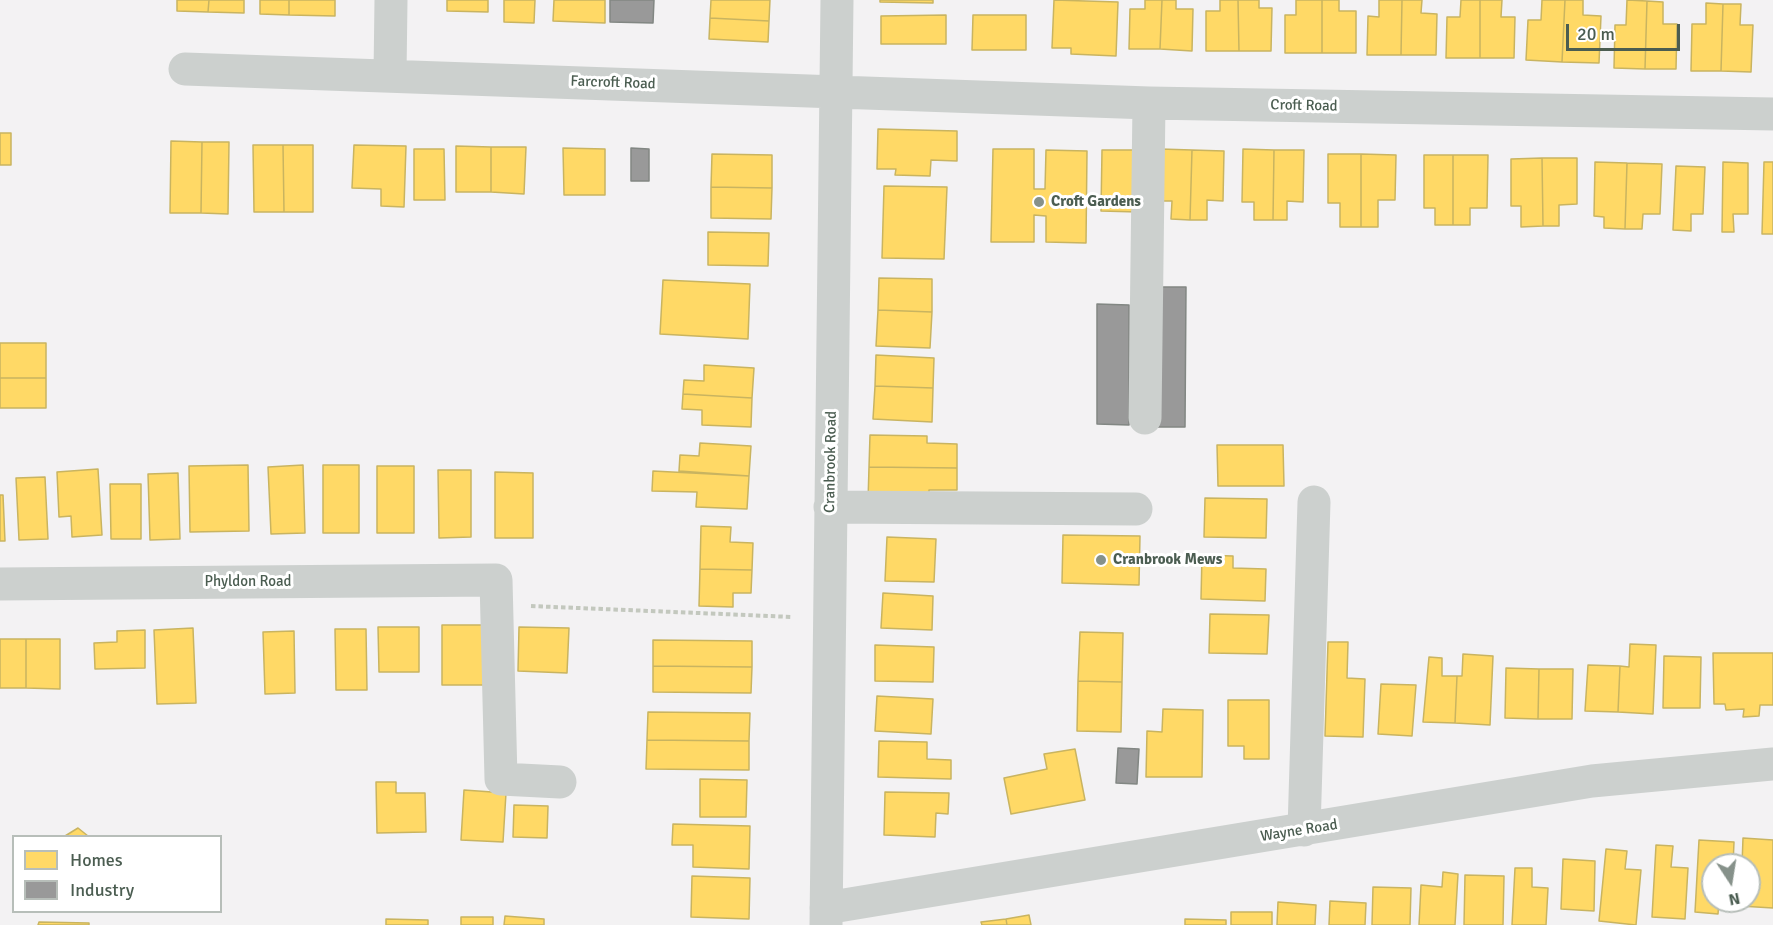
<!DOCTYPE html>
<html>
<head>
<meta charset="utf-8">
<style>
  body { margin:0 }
  #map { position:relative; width:1773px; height:925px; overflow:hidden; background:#f3f2f3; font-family:Signika,sans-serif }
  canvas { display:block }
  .legend { position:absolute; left:12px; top:835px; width:210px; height:78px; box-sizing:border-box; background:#fff; border:2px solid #b7beb9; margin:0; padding:8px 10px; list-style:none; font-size:18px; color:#4b5d51 }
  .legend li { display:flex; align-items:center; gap:12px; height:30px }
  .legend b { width:30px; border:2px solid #b7beb9 }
  .north { position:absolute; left:1701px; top:853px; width:60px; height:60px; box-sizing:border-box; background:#fff; border:2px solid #b7beb9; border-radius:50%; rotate:168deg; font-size:16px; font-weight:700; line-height:24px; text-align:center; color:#4b5d51 }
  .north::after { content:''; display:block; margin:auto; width:21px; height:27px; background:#86918a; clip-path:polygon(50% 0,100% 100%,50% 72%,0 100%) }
  .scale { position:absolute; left:1566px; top:24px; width:114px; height:27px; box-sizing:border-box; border:3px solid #4b5d51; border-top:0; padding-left:8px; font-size:18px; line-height:21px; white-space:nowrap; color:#4b5d51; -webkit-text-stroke:4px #fff; paint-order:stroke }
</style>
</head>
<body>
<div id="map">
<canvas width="1773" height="925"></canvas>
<ul class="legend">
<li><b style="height:16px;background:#ffd966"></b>Homes</li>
<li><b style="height:16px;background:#999"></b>Industry</li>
</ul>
<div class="north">N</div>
<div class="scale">20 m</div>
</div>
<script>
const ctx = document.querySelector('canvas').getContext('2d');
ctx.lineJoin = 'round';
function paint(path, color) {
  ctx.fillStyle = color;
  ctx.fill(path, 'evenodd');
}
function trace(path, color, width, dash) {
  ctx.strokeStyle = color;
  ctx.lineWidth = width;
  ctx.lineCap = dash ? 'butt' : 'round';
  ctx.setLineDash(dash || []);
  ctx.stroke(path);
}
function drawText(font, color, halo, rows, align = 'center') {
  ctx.font = font + ' Signika,sans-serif';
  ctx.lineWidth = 6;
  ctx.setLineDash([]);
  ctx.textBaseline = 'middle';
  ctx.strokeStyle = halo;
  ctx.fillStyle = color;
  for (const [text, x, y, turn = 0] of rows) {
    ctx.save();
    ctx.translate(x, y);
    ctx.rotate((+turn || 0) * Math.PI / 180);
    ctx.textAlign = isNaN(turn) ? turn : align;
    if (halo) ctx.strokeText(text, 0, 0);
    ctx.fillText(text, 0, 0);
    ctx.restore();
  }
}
const homes = new Path2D(`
  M177,0h32l-1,12 -31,-1z
  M209,0h35v13l-36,-1z
  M260,0h29v15l-29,-1z
  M289,0h46v16l-46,-1z
  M447,0h41v12l-41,-1z
  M504,0h31l-1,23 -30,-1z
  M554,0h51v23l-52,-2z
  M711,0h59l-1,21 -59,-3z
  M880,0h53v3l-53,-1z
  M1054,0l64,2 -2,54 -45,-2v-6h-19z
  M1145,0h17l-2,49h-31l1,-40h15z
  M1162,0h14v9h17l-1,42 -32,-2z
  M1220,0h18l1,51h-33v-40h14z
  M1238,0h21v8h13l-1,43h-32z
  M1296,0h26v53h-37v-38h11z
  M1322,0h17v11h17v42h-34z
  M1379,0h23l-1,55h-34l1,-39 11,1z
  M1402,0h20l-1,13 16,1 -1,41h-35z
  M1461,0h19v58h-34l1,-41h13z
  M1480,0h22l-1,17h14l-1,41h-34z
  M1542,0h23l-3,62 -36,-2 2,-40h13z
  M1565,0h18v15l18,1 -2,47 -37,-1z
  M1627,0l20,1 -2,68 -31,-1 1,-43h11z
  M1647,1l16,1v22h14l-1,45h-31z
  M1706,3l17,1 -2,67h-30l1,-47h14z
  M1723,4h18l-1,21h13l-2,47 -30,-1z
  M946,15v29h-65v-28z
  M973,15h53v35h-54z
  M710,18l59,3 -1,21 -59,-3z
  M878,129l79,2v30l-26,-1 -1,16 -35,-1 1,-6h-19z
  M0,133h11v32h-11z
  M171,141l31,1 -1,71h-31z
  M202,142h27l-1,72 -27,-1z
  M253,145h30l1,67h-30z
  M283,145h30v67h-29z
  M354,145l52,1 -2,61 -23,-1v-17l-29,-1z
  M456,146l35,1v45h-35z
  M491,147h35l-2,47 -33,-2z
  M563,148l42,1v46h-41z
  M414,149h30l1,51h-31z
  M993,149h41v40h11l1,-39 41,1 -1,92 -40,-1v-26l-12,-1v27h-43z
  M1160,149l32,1 -2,70 -19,-1 1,-18h-13z
  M1243,149l31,1 -1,70h-19v-18h-12z
  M1102,150h37l-1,62 -37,-1z
  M1192,150l32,1 -1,50 -16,-1v20h-17z
  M1274,150h30l-1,52 -16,-1v19h-14z
  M712,154l60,1v33l-61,-1z
  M1328,154h33v73h-21v-24h-12z
  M1361,154l35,1 -1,45h-17v27h-17z
  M1424,155h29v70h-18v-17h-11z
  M1453,155h35l-1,53h-17v17h-17z
  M1542,158h35v46l-18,1v21h-16z
  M1542,158l1,68 -22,1v-21h-10v-47z
  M1595,162l32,1 -2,66 -21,-1v-11l-10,-1z
  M1723,162l25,1v51h-15l1,18h-12z
  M1764,162h9v72h-11z
  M1627,163l35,1 -2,50h-17l-1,15h-17z
  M1676,166l29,1 -2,47h-12v17l-18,-1z
  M884,186l63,1 -3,72 -62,-1z
  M711,187l61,1 -1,31 -60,-1z
  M708,232l61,1 -1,33 -60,-1z
  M879,278l53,1v33l-54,-2z
  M663,280l87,4 -2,55 -88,-5z
  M878,310l54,2 -2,36 -54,-2z
  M0,343h46v35h-46z
  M876,355l58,3 -1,30 -58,-2z
  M704,365l50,3 -2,30 -69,-4 1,-14 20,1z
  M0,378h46v30h-46z
  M875,386l58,2 -1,34 -59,-3z
  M683,394l69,4 -1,29 -49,-2v-15l-20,-1z
  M870,435l57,1v7l30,1v24l-88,-1z
  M700,443l51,3 -2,30 -70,-5 1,-16 19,1z
  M1217,445h66l1,41h-66z
  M248,465l1,66 -59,1 -1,-66z
  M303,465l2,68 -34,1 -3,-67z
  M323,465h36v68h-36z
  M377,466h37v67h-37z
  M869,467l88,1v22h-28v12l-61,-1z
  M98,469l4,66 -30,2 -1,-21 -12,1 -2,-45z
  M438,470h33v67l-32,1z
  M653,471l96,5 -2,33 -51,-2 1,-15 -45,-1z
  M495,472l38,1v65h-38z
  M178,473l2,66 -30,1 -2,-66z
  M45,477l3,62 -29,1 -3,-62z
  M110,484h31v55h-30z
  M0,495h3l2,46h-5z
  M1205,498l62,1 -1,39 -62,-1z
  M701,526l30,1 -1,15 23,1 -1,27 -52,-1z
  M1063,535l77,1 -1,49 -77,-2z
  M887,537l49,2 -2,43 -49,-1z
  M1202,555l31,1v12l33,1 -1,32 -64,-2z
  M700,569l52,1 -1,23h-18v14l-34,-1z
  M883,593l50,3 -1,34 -51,-2z
  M1210,614l59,1 -2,39 -58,-1z
  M442,625h44v60h-44z
  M378,627h41v45h-40z
  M519,627l50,1 -2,45 -49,-2z
  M193,628l3,75 -39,1 -3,-74z
  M335,629h31l1,61h-31z
  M145,630v38l-50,1 -1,-26 23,-1v-11z
  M294,631l1,62 -30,1 -2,-62z
  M1080,632l43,1 -1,49 -44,-1z
  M0,639h26v49h-26z
  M26,639h34v50l-34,-1z
  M653,640l99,1v26l-99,-1z
  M1328,642h20l-1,36 18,1 -2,58 -38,-1z
  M1630,644l26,1 -3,69 -35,-2 2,-46 9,1z
  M875,645l59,2 -1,35 -58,-1z
  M1713,653h60v52h-13l-1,11 -16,1 1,-8 -18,1 -1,-6h-11z
  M1463,654l30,2 -3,69 -35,-2 2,-47h5z
  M1664,656l37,1 -1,51h-37z
  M1429,657l13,1v18h15l-2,47 -32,-1z
  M1588,665l32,1 -2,46 -33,-1z
  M653,666l99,1 -1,26 -98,-1z
  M1506,668l33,1 -1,50 -33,-1z
  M1539,669h34l-1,50h-34z
  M1078,681l44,1 -1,50 -44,-1z
  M1381,684l35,1 -4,51 -34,-2z
  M877,696l56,3 -2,35 -56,-3z
  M1228,700h41v59h-25v-13h-16z
  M1163,709l40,1 -1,67h-56l1,-46 15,1z
  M648,712l102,1 -1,28 -102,-1z
  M647,740l102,1v29l-103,-1z
  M879,741l48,1v17l24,1v19l-73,-2z
  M1075,749l10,51 -74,14 -7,-36 43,-9 -3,-15z
  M700,779l47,1 -1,37h-46z
  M376,782h20v11h29l1,39 -49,1z
  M464,790l42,3 -3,49 -42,-2z
  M885,792l64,1 -1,21 -12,-1 -1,24 -51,-2z
  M514,805l34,1 -1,32 -34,-1z
  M673,824l77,2 -1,43 -56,-2v-22h-21z
  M78,828l10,8h-23z
  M1743,838l30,2v68l-33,-2v-5h9v-36h-7z
  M1699,840l35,2 -1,23h-20v36h6l-1,13 -23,-2z
  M1656,845l17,1 -2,21 17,1 -3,51 -33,-2z
  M1606,849l21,2 -2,18 16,1 -5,55 -37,-4z
  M1563,859l32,2 -1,50 -33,-2z
  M1515,868h17v19l16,1 -2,37h-34z
  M1443,872l15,2 -3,51h-36l2,-40 21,2z
  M1465,875l39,1 -1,49h-39z
  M692,876l58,2 -1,41 -58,-2z
  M1373,887l38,1 -1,37h-38z
  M1330,901l36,2 -1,22h-36z
  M1278,902l38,3 -1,20h-38z
  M1231,912h41v13h-41z
  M1029,915l2,10h-24l-1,-6z
  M505,916l39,3v6h-40z
  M461,917h32v8h-32z
  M386,919l42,1v5h-42z
  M1006,919l1,6h-25l-1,-3z
  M1185,919l41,1v5h-41z
  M39,922l50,1v2h-51z`);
paint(homes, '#ffd966');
trace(homes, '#c9b460', 1.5);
const industry = new Path2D(`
  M610,0h44l-1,23 -43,-1z
  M631,148l18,1v32h-18z
  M1157,287h29l-1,140h-29z
  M1097,304l32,1v120l-32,-1z
  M1118,748l21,1 -2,35 -21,-1z`);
paint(industry, '#999');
trace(industry, '#828783', 1.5);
trace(new Path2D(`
  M531,606l262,11`), '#c3c8be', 4, [4.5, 3]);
trace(new Path2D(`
  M185,69l964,34 624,11
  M390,75l1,-75
  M1145,418l4,-315
  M830,507l306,2
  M0,584l496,-4 5,199 59,3
  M1304,830l10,-328
  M826,908l766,-127 181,-17
  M826,925l11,-925`), '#ccd0ce', 33);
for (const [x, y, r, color] of [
  [1039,202,6,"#86918a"],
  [1101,560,6,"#86918a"]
]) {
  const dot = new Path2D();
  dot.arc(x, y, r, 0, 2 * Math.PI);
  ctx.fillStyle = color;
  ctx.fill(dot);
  trace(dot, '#fff', 2);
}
drawText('15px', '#4b5d51', '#fff', [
  ["Farcroft Road",613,83,2],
  ["Croft Road",1304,106,1],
  ["Cranbrook Road",831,462,-89],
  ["Phyldon Road",248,582],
  ["Wayne Road",1299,831,-9]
]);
drawText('bold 15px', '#4b5d51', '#fff', [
  ["Croft Gardens",1051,202],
  ["Cranbrook Mews",1113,560]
], 'left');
</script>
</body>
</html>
